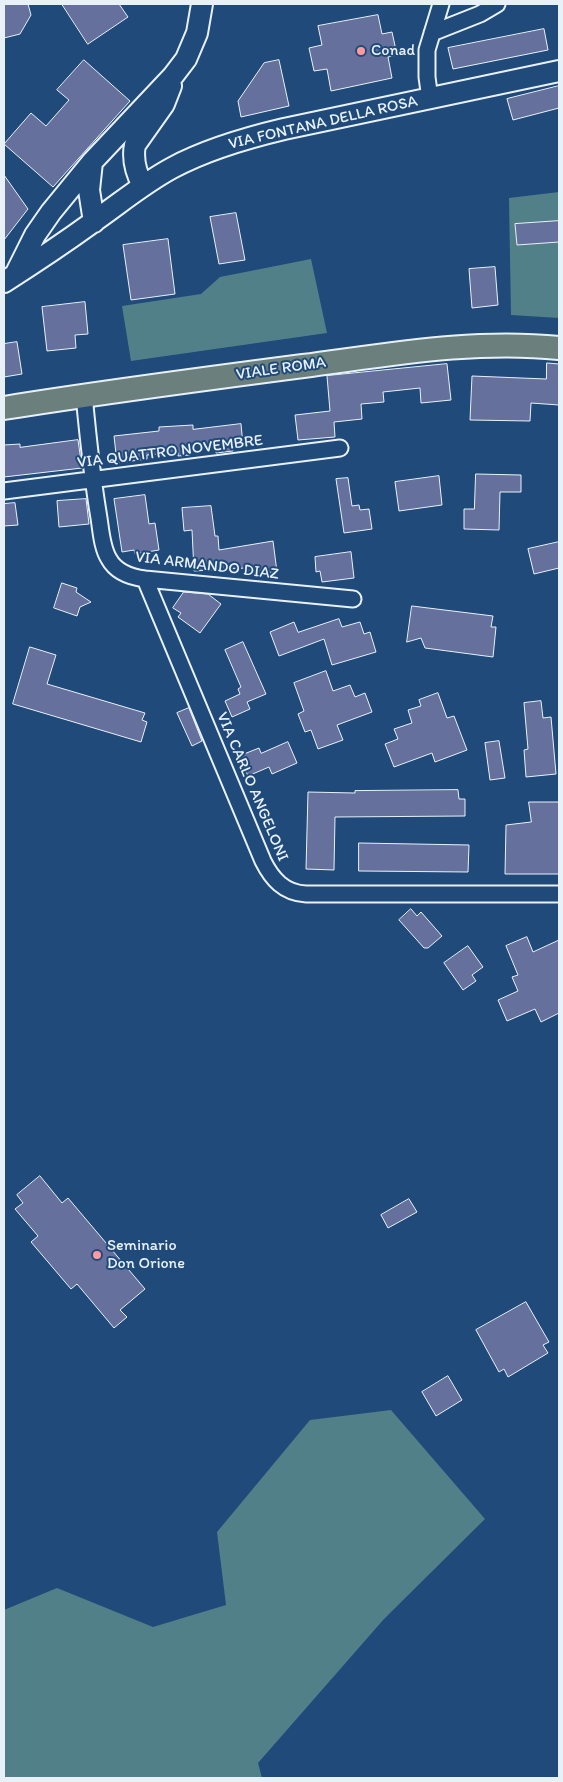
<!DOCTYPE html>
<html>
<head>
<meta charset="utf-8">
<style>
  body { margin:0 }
  #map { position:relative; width:563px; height:1782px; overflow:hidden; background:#1f4a7a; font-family:Itim,sans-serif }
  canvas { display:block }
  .frame { position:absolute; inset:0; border:5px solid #e8f1f8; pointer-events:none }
</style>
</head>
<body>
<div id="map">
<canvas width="563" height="1782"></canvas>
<div class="frame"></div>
</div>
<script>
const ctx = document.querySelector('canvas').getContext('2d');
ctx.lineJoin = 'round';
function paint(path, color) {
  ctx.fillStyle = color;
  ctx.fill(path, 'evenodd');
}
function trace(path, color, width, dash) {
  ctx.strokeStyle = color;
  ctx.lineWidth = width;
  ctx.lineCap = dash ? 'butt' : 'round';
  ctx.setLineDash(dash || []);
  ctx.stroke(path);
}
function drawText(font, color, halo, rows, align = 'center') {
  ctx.font = font + ' Itim,sans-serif';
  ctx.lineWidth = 4;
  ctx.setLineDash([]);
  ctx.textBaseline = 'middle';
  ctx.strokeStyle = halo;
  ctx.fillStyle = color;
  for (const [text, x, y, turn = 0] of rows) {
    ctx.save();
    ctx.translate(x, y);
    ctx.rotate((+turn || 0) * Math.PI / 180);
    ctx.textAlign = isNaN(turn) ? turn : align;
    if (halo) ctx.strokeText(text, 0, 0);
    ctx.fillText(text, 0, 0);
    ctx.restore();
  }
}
paint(new Path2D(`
  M559,192v126l-48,-3 -2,-117z
  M311,259l16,74 -196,28 -9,-55 79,-12 19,-17z
  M391,1410l94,109 -101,100 -126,144 4,15h-258v-168l53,-22 96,39 73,-22 -9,-73 93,-112z`), '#528089');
const building = new Path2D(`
  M4,4h24l3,11 -11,19 -16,4z
  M62,4h57l9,13 -40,27z
  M378,15l4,19 10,-2 5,23 -9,2 4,21 -61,13 -4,-22 -13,2 -5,-23 13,-3 -4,-19z
  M544,29l4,21 -95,19 -5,-21z
  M84,60l46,41 -77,86 -49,-43 27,-31 15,13 23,-26 -12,-10z
  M279,60l10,46 -48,11 -3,-16 26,-38z
  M559,86v22l-46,12 -6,-21z
  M4,175l24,34 -24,31z
  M236,213l9,47 -26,4 -9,-47z
  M559,221v21l-42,3 -2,-21z
  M168,239l7,55 -44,6 -8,-55z
  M495,267l3,38 -26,3 -3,-39z
  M85,302l3,32 -13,1 1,13 -29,3 -5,-44z
  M17,342l5,32 -18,3v-33z
  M547,363l12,1v41l-28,-2 -1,18 -60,-1 2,-44 74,3z
  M447,364l4,36 -30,3 -1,-15 -37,4 1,10 -23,2 1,15 -28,3 1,15 -37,3 -3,-25 35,-4 -3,-35z
  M241,424l2,21 -11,1 1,5 -17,2 -1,-9 -26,2 1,9 -12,1v-3l-31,2v4l-30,4 -3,-27 45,-5v-4l34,-2v4z
  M78,440l4,28 -78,9v-32l16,-1v3z
  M476,474l45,1v17h-21l-1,38 -35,-1v-20h10z
  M439,476l3,29 -43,6 -4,-29z
  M348,478l4,28 7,-1 1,5 9,-1 3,20 -28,4 -8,-54z
  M145,495l4,29 6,-1 4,27 -24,4 -1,-4 -12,2 -8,-53z
  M86,499l3,25 -30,3 -2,-26z
  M15,503l3,22 -14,1v-22z
  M211,506l4,30h3l1,14 54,-9 4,31 -30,4 -2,-8 -51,3 -2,-41 -8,1 -2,-23z
  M559,542v26l-25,6 -6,-25z
  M351,552l3,26 -32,4 -2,-11 -4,1 -1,-15z
  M62,583l15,5 -1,4 15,10 -11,5 -3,9 -23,-8z
  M184,592l24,2 13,10 -21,29 -22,-16 3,-4 -8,-5z
  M412,606l81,10 -2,11h5l-3,30 -68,-9 -4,-10 -14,4z
  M339,619l3,8 18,-5 4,12 6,-2 6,20 -44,13 -8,-26 -45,17 -9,-24 24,-10 4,10z
  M243,642l23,52 -19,8 3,7 -18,8 -7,-16 15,-7 -2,-5 3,-2 -16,-37z
  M30,647l26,8 -9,29 98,29 -3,7 5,2 -6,20 -128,-38z
  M326,671l7,20 17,-6 5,12 10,-4 7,19 -35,13 6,15 -25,9 -7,-19 -6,2 -7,-18 6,-3 -10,-28z
  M438,693l9,25 7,-2 13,34 -32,12 -3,-9 -38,14 -9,-23 13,-5 -4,-10 18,-6 -4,-13 13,-4 -2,-6z
  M541,701l2,17 8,-1 5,57 -30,3 -2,-27 4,-1 -4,-46z
  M189,708l13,33 -10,5 -15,-33z
  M499,741l6,37 -15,2 -5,-37z
  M288,742l9,21 -25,11 -3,-7 -21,9 -9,-20 20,-8 2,5z
  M458,790l1,9h6v17l-130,1 -1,53 -28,-1 2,-77 47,1v-2z
  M529,802h30v72h-54l1,-49 25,-3z
  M359,843l110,2 -1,27 -109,-1z
  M411,909l6,7 4,-4 21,24 -14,12h-4l-25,-28z
  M527,937l6,15 26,-12v73l-18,9 -6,-13 -28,12 -9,-21 20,-9 -6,-14 6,-2 -12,-29z
  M468,946l15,21 -11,8 4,6 -13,9 -19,-27z
  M40,1176l22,27 6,-5 77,91 -25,21 7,7 -13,11 -37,-44 -6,5 -40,-47 7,-6 -23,-27 8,-6 -6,-8z
  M409,1199l8,13 -29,16 -7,-13z
  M526,1302l23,40 -6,3 5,8 -40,24 -4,-8 -5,3 -23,-42z
  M448,1376l14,24 -26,16 -14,-24z`);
paint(building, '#65719c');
trace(building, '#e8f1f8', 1);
const minor = new Path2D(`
  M432,33l48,-19 17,-10
  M430,99l-3,-22v-27l14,-46
  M84,395c4,42 8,82 15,123 2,13 3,30 10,41 7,13 21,18 36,20l208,20
  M4,491l336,-43
  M145,579l118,282c9,18 21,32 43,33h253`);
const secondary = new Path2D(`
  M92,162l-3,28 5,32
  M143,186c-7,-13 -11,-26 -8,-41l29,-41 7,-18
  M15,275l20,-40 16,-23 41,-50 81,-86 13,-17 11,-26 5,-29
  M4,282c30,-19 60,-39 89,-60 26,-18 51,-39 79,-54 35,-19 74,-30 112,-39l275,-58`);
const primary = new Path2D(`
  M4,408c99,-16 199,-29 299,-42 85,-11 171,-27 256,-18`);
trace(minor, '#e8f1f8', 19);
trace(secondary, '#e8f1f8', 24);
trace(primary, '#e8f1f8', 26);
trace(minor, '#1f4a7a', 15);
trace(secondary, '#1f4a7a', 20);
trace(primary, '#6b7f7c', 22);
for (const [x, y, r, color] of [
  [361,51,5,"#ff9aa2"],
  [97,1255,5,"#ff9aa2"]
]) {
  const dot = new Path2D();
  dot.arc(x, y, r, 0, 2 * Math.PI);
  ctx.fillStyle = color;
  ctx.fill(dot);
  trace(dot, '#1f4a7a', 2);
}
drawText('16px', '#e8f1f8', '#1f4a7a', [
  ["Conad",371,51],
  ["Seminario",107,1246],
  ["Don Orione",107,1264]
], 'left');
drawText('16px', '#e8f1f8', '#1f4a7a', [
  ["VIA FONTANA DELLA ROSA",323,123,-13],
  ["VIALE ROMA",281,369,-8],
  ["VIA QUATTRO NOVEMBRE",170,452,-7],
  ["VIA ARMANDO DIAZ",207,566,7],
  ["VIA CARLO ANGELONI",252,787,67]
]);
</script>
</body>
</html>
